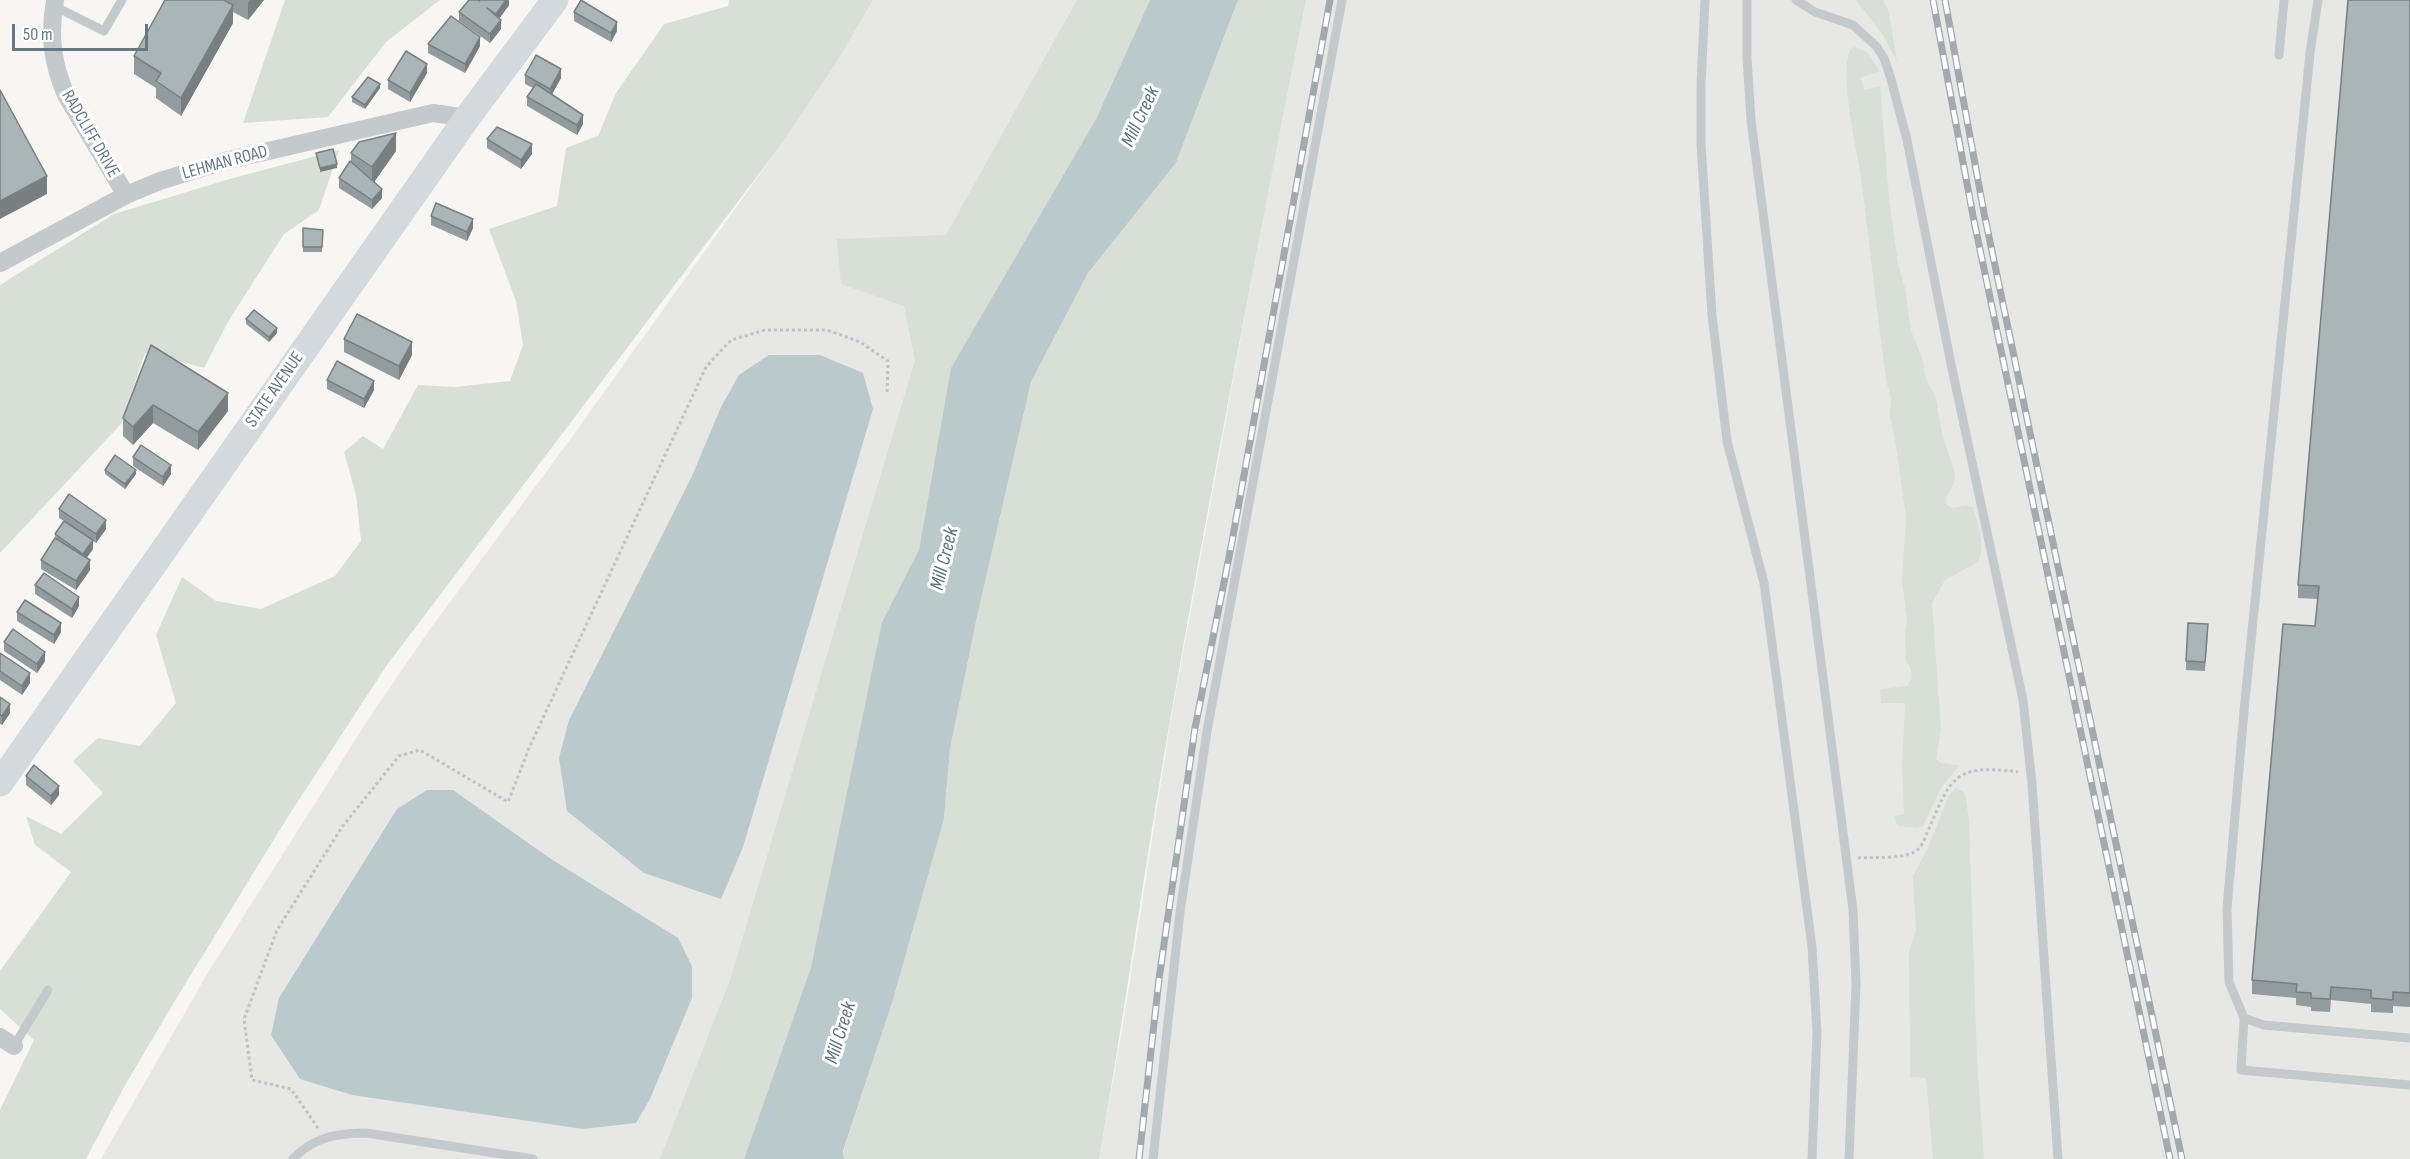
<!DOCTYPE html>
<html>
<head>
<meta charset="utf-8">
<style>
  body { margin:0 }
  #map { position:relative; width:2410px; height:1159px; overflow:hidden; background:#f7f6f3; font-family:"Sofia Sans Condensed",sans-serif }
  canvas { display:block }
  .scale { position:absolute; left:12px; top:24px; width:136px; height:27px; box-sizing:border-box; border:3px solid #637a86; border-top:0; padding-left:8px; font-size:18px; line-height:21px; white-space:nowrap; color:#637a86; -webkit-text-stroke:4px #fff; paint-order:stroke }
</style>
</head>
<body>
<div id="map">
<canvas width="2410" height="1159"></canvas>
<div class="scale">50 m</div>
</div>
<script>
const ctx = document.querySelector('canvas').getContext('2d');
ctx.lineJoin = 'round';
function paint(path, color) {
  ctx.fillStyle = color;
  ctx.fill(path, 'evenodd');
}
function trace(path, color, width, dash) {
  ctx.strokeStyle = color;
  ctx.lineWidth = width;
  ctx.lineCap = dash ? 'butt' : 'round';
  ctx.setLineDash(dash || []);
  ctx.stroke(path);
}
function drawText(font, color, halo, rows, align = 'center') {
  ctx.font = font + ' "Sofia Sans Condensed",sans-serif';
  ctx.lineWidth = 6;
  ctx.setLineDash([]);
  ctx.textBaseline = 'middle';
  ctx.strokeStyle = halo;
  ctx.fillStyle = color;
  for (const [text, x, y, turn = 0] of rows) {
    ctx.save();
    ctx.translate(x, y);
    ctx.rotate((+turn || 0) * Math.PI / 180);
    ctx.textAlign = isNaN(turn) ? turn : align;
    if (halo) ctx.strokeText(text, 0, 0);
    ctx.fillText(text, 0, 0);
    ctx.restore();
  }
}
paint(new Path2D(`
  M873,0h277l-54,119 -352,1040h-643l106,-185 162,-256 61,-89 139,-188 211,-295 55,-81z
  M1306,0h1104v1159h-1311l25,-141 47,-300 87,-474z`), '#e7e8e6');
paint(new Path2D(`
  M285,0h155l-54,42 -58,75 -85,6z
  M729,0h144l-38,65 -55,81 -393,519 -98,150 -113,184 -52,88 -38,72h-86v-49l34,-70 -34,-31v-38l71,-99 -36,-27 -9,-29 35,18 42,-41 -30,-32 25,-23 42,8 36,-43 -20,-68 26,-58 34,24 45,8 74,-33 26,-35 -5,-46 -12,-43 19,-16 20,13 35,-64 38,2 54,-6 13,-36 -7,-44 -27,-72 68,-23 9,-58 32,-12 18,-43 48,-69 64,-18z
  M1077,0h73l-54,119 -145,249 -32,182 -37,72 -71,345 -67,192h-84l70,-179 185,-620 -11,-54 -63,-22 -4,-45 109,-4z
  M1238,0h68c-47,238 -93,476 -135,715 -26,148 -46,296 -72,444h-255l-1,-7 50,-152 51,-181 6,-70 27,-132 54,-235 57,-109 88,-110z
  M1856,0h27l6,12 8,50 -14,-27z
  M1854,47l13,5 13,19 -20,7 5,12 15,-4 9,112 9,66 7,24 6,43 12,29 2,17 11,21 6,36 12,36 1,11 -9,17 1,7 5,3 14,-2 7,1c5,16 13,40 5,55l-33,18 -13,23 9,126 -5,30 5,4 19,2 -18,21 -19,40 -6,2 -20,-2 -2,-10 9,-2 -2,-47 3,-62 -2,-2h-22l-1,-14 27,-3 5,-7 -1,-10 -5,-8 -1,-25 2,-15 -5,-41 4,-63 -11,-78 -5,-22 1,-20 -4,-13c-10,-68 -17,-137 -26,-206 -4,-30 -22,-101 -11,-128z
  M339,150l-20,60 -35,24 -55,86 -25,48 -59,-15 -24,71 -121,129v-268l114,-71 119,-36z
  M1956,788l9,5 4,27 8,240 7,99h-51l-7,-81 -16,-1 -1,-125 7,-22 -3,-54 15,-28 21,-53z`), '#d8dfd4');
paint(new Path2D(`
  M1150,0h88l-62,163 -88,110 -57,109 -54,235 -27,132 -6,70 -51,181 -50,151 1,8h-100l67,-192 71,-345 37,-72 32,-182 145,-249z
  M769,355h51l43,18 10,36 -130,438 -22,52 -77,-26 -77,-62 -8,-53 10,-38 123,-244 29,-69 18,-32z
  M427,790h26l98,69 127,79 14,28v32l-42,101 -14,24 -53,6 -231,-34 -52,-16 -29,-44 8,-37 118,-189z`), '#bac9cc');
trace(new Path2D(`
  M1858,858c14,-1 45,1 56,-6 7,-3 10,-12 13,-19 24,-54 25,-70 91,-61
  M318,1128l-27,-39 -39,-9 -8,-61 33,-89 65,-103 57,-71 21,-6 88,52 22,-56 176,-379 25,-27 34,-10h62l33,12 28,19 -1,33`), '#bfc2c4', 3, [3, 3]);
trace(new Path2D(`
  M1705,0l-4,85v59l11,171 15,126 37,142 48,364 5,86 -5,126
  M1747,0v58l4,62 102,790 3,74 -7,175
  M1796,0l19,12 38,13 23,21 8,12 7,21 16,61 44,224 72,336 9,84 26,375
  M2318,0l-8,53 -66,658 -17,198 2,73 15,36 20,7 146,13
  M54,6l50,25 18,-31
  M2279,55l5,-55
  M2244,1018l-3,52 169,15
  M14,1046l34,-56
  M293,1159c20,-22 45,-26 73,-26l167,26
  M1153,1159l27,-247 27,-181 135,-731`), '#c4c9cb', 9);
trace(new Path2D(`
  M55,0c-6,34 -3,63 11,95l60,100
  M0,263l126,-68 34,-14 65,-20 208,-48 34,5
  M0,1037l14,9`), '#c4c9cb', 18);
trace(new Path2D(`
  M0,783l467,-665 88,-118`), '#d4d9dd', 27);
const rail = new Path2D(`
  M1933,0l40,216 197,943
  M1945,0l39,213 198,946
  M1139,1159l20,-180 36,-251 36,-181 99,-547`);
trace(rail, '#a2aaaf', 7);
trace(rail, '#fff', 4.5, [14]);
paint(new Path2D(`
  M165,0h99l-16,20 -15,-8v11l-52,93 -25,-18v-10l-22,-14v-18z
  M509,0v5l-10,14 2,10 -11,14 -31,-22v-9l20,-11z
  M2410,0v1007l-17,-1v7l-22,-1v-8l-40,-4 -1,12 -19,-1v-4l-15,-2v-7l-44,-4v-14l63,-354 3,-27 -20,-1v-13z
  M574,12l43,19 -6,11 -37,-21z
  M428,44l52,2 -15,27 -37,-20z
  M427,73l-17,29 -22,-13v-9z
  M525,75l36,3 -9,16 31,30 -6,11 -50,-29v-9l6,-9 -8,-4z
  M380,88l-15,21 -13,-7v-5z
  M487,139l45,15 -11,15 -34,-21z
  M396,151l-22,31 8,16 -10,11 -33,-21v-10l12,-16v-9z
  M431,216l42,12 -6,13 -36,-16z
  M303,228l20,2 -1,22h-19z
  M246,319l31,14 -8,9 -23,-18z
  M344,339l68,16 -13,25 -55,-28z
  M151,345l77,66 -30,39 -45,-27 -20,22 -10,-9v-18z
  M327,380l47,10 -10,18 -37,-19z
  M133,457l38,17 -8,12 -30,-20z
  M105,470l31,4 -11,15 -20,-15z
  M59,509l47,20 -10,14 -3,-2v8l-7,9 4,12 -14,20 -35,-21v-9l14,-21v-5l9,-13 -5,-3z
  M35,585l44,21 -7,12 -37,-24z
  M17,612l44,20 -7,12 -37,-23z
  M2208,633l-3,38 -19,-1v-9z
  M4,642l41,19 -8,12 -33,-22z
  M0,653l30,30 -8,12 -22,-15z
  M0,697l10,16 -8,12 -2,-1z
  M26,776l33,19 -8,10 -25,-20z`), '#929c9e');
paint(new Path2D(`
  M250,0h14l-16,20v-17z
  M506,0h3v5l-13,18v-9z
  M233,5v18l-52,93v-18z
  M501,20v9l-11,14v-9z
  M617,22v9l-6,11v-9z
  M480,37v9l-15,27v-9z
  M427,64v9l-17,29v-9z
  M561,69v9l-11,20v-9z
  M380,84v4l-15,21v-4z
  M583,115v9l-6,11v-10z
  M396,133v18l-24,34v-18z
  M532,144v10l-11,15v-9z
  M337,164v4l-17,4v-4z
  M47,176v18l-47,25v-18z
  M382,189v9l-10,11v-9z
  M473,219v9l-6,13v-9z
  M277,328v5l-8,9v-5z
  M412,342v13l-13,25v-14z
  M374,381v9l-10,18v-9z
  M228,393v18l-30,39v-18z
  M153,405v18l-20,22v-18z
  M171,465v9l-8,12v-9z
  M136,470v4l-11,15v-5z
  M106,520v9l-10,14v-9z
  M93,540v9l-10,14v-9z
  M90,560v10l-14,20v-9z
  M79,597v9l-7,12v-9z
  M61,623v9l-7,12v-9z
  M45,652v9l-8,12v-9z
  M30,673v10l-8,12v-9z
  M10,704v9l-8,12v-9z
  M59,786v9l-8,10v-9z`), '#777f81');
const building = new Path2D(`
  M165,0h59l9,5 -52,93 -25,-17 5,-8 -27,-17z
  M469,0h9l1,1 1,-1h26l-10,14 -9,-6 14,12 -11,14 -31,-22z
  M581,0l36,22 -6,11 -37,-21z
  M2348,0h62v993l-17,-1v8l-22,-2v-8l-40,-3 -1,12 -19,-1v-5l-15,-1 1,-8 -45,-4 31,-356 32,2 4,-40 -21,-1z
  M451,16l29,21 -15,27 -37,-20z
  M406,51l21,13 -17,29 -22,-13z
  M536,55l25,14 -11,20 -25,-14z
  M368,77l12,7 -15,21 -13,-8z
  M536,84l47,31 -6,10 -50,-28z
  M0,90l47,86 -47,25z
  M497,127l35,17 -11,16 -34,-21z
  M396,133l-24,34 -21,-14 8,-11z
  M333,149l4,15 -17,4 -4,-15z
  M350,161l32,28 -10,11 -33,-22z
  M436,203l37,16 -6,13 -36,-16z
  M303,228l20,2 -1,17h-19z
  M254,310l23,18 -8,9 -23,-18z
  M357,314l55,28 -13,24 -55,-27z
  M151,345l77,48 -30,39 -45,-27 -20,22 -10,-9z
  M337,361l37,20 -10,18 -37,-19z
  M141,445l30,20 -8,12 -30,-20z
  M115,455l21,15 -11,14 -20,-14z
  M69,494l37,26 -10,14 -37,-25z
  M64,521l29,19 -10,14 -28,-20z
  M55,538l35,22 -14,21 -35,-21z
  M44,573l35,24 -7,12 -37,-24z
  M25,600l36,23 -7,12 -37,-23z
  M2188,623l20,1 -3,38 -19,-1z
  M13,629l32,23 -8,12 -33,-22z
  M0,653l30,20 -8,13 -22,-15z
  M0,697l10,7 -8,12 -2,-1z
  M34,765l25,21 -8,10 -25,-20z`);
paint(building, '#aab5b8');
trace(building, '#777f81', 1.5);
drawText('18px', '#637a86', '#fff', [
  ["RADCLIFF DRIVE",90,134,60],
  ["LEHMAN ROAD",225,163,-15],
  ["STATE AVENUE",275,390,-55]
]);
drawText('italic 20px', '#5a767c', '#fff', [
  ["Mill Creek",1141,117,-65],
  ["Mill Creek",945,559,-76],
  ["Mill Creek",841,1033,-73]
]);
</script>
</body>
</html>
